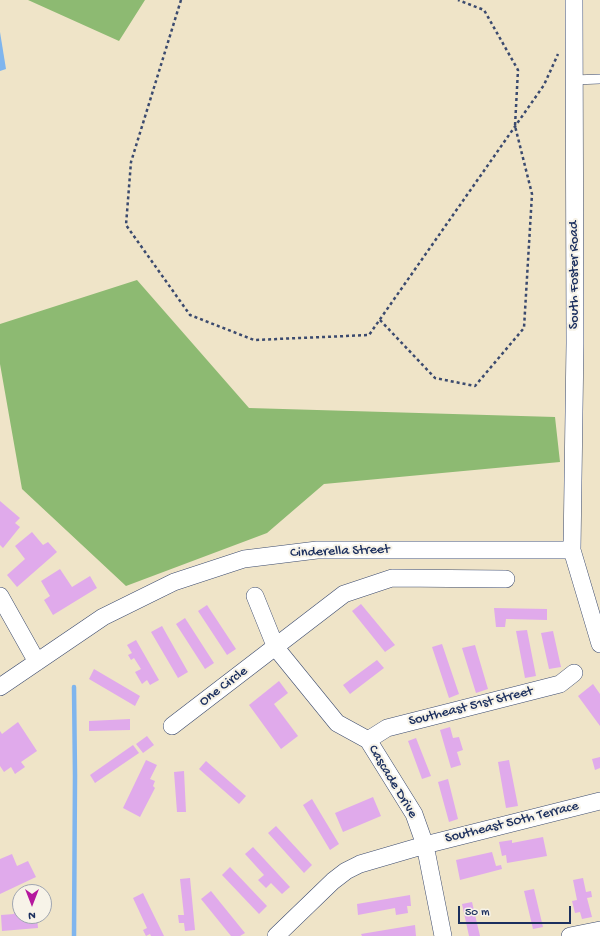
<!DOCTYPE html>
<html>
<head>
<meta charset="utf-8">
<style>
  body { margin:0 }
  #map { position:relative; width:600px; height:936px; overflow:hidden; background:#efe4c8; font-family:"Gochi Hand",sans-serif }
  canvas { display:block }
  .north { position:absolute; left:12px; top:884px; width:40px; height:40px; box-sizing:border-box; background:#f7f3e8; border:1px solid #9fa5b1; border-radius:50%; rotate:180deg; font-size:11px; font-weight:700; line-height:16px; text-align:center; color:#1b2f5e }
  .north::after { content:''; display:block; margin:auto; width:14px; height:18px; background:#b5179e; clip-path:polygon(50% 0,100% 100%,50% 72%,0 100%) }
  .scale { position:absolute; left:458px; top:906px; width:113px; height:18px; box-sizing:border-box; border:2px solid #1b2f5e; border-top:0; padding-left:5px; font-size:12px; line-height:14px; white-space:nowrap; color:#1b2f5e; -webkit-text-stroke:3px #f7f3e8; paint-order:stroke }
</style>
</head>
<body>
<div id="map">
<canvas width="600" height="936"></canvas>
<div class="north">N</div>
<div class="scale">50 m</div>
</div>
<script>
const ctx = document.querySelector('canvas').getContext('2d');
ctx.lineJoin = 'round';
function paint(path, color) {
  ctx.fillStyle = color;
  ctx.fill(path, 'evenodd');
}
function trace(path, color, width, dash) {
  ctx.strokeStyle = color;
  ctx.lineWidth = width;
  ctx.lineCap = dash ? 'butt' : 'round';
  ctx.setLineDash(dash || []);
  ctx.stroke(path);
}
function drawText(font, color, halo, rows, align = 'center') {
  ctx.font = font + ' "Gochi Hand",sans-serif';
  ctx.lineWidth = 4;
  ctx.setLineDash([]);
  ctx.textBaseline = 'middle';
  ctx.strokeStyle = halo;
  ctx.fillStyle = color;
  for (const [text, x, y, turn = 0] of rows) {
    ctx.save();
    ctx.translate(x, y);
    ctx.rotate((+turn || 0) * Math.PI / 180);
    ctx.textAlign = isNaN(turn) ? turn : align;
    if (halo) ctx.strokeText(text, 0, 0);
    ctx.fillText(text, 0, 0);
    ctx.restore();
  }
}
paint(new Path2D(`
  M28,0h117l-26,41z
  M137,280l112,128 306,9 5,45 -236,22 -57,49 -141,53 -104,-97 -22,-125v-40z`), '#8dba72');
paint(new Path2D(`
  M0,32l6,37 -6,2z`), '#7fb5ee');
trace(new Path2D(`
  M74,687l1,89 -1,160`), '#7fb5ee', 4.5);
paint(new Path2D(`
  M0,501l20,17 -5,5 5,4 -17,21 -3,-3z
  M32,532l11,13 5,-3 9,10 -40,35 -10,-12 18,-16 -10,-13z
  M60,569l12,18 18,-11 7,12 -44,27 -9,-15 6,-4 -9,-15z
  M361,604l34,41 -10,7 -33,-41z
  M207,605l29,44 -9,6 -29,-44z
  M494,608l53,1v11l-41,-1 -1,8h-9z
  M185,618l29,45 -9,6 -29,-45z
  M162,626l26,46 -10,6 -27,-46z
  M527,630l9,46 -11,2 -9,-47z
  M553,631l8,36 -12,2 -8,-36z
  M136,640l23,40 -9,5 -3,-5 -5,4 -7,-12 6,-3 -7,-11 -3,2 -3,-5 4,-2 -5,-8z
  M442,644l17,50 -10,4 -17,-51z
  M475,645l13,44 -12,4 -14,-45z
  M377,660l7,8 -34,26 -7,-9z
  M94,669l46,27 -5,10 -46,-27z
  M279,681l9,12 -14,11 24,32 -17,13 -32,-44z
  M593,684l7,10v32l-22,-30z
  M130,719v11l-41,1v-10z
  M18,722l19,29 -16,11 4,5 -10,7 -4,-7 -7,5 -4,-6v-35l2,3z
  M450,727l3,11 6,-1 4,13 -6,2 4,13 -10,3 -11,-38z
  M147,736l7,9 -11,8 -7,-9z
  M416,738l15,38 -9,3 -14,-38z
  M133,745l6,8 -44,30 -5,-8z
  M600,757v11l-5,2 -3,-11z
  M146,760l11,5 -7,14 5,2 -2,5 2,2 -15,29 -17,-9z
  M509,760l9,46 -12,2 -8,-46z
  M206,761l40,35 -7,8 -40,-35z
  M184,771l2,41h-9l-3,-40z
  M448,779l10,40 -9,3 -11,-40z
  M373,797l8,19 -38,16 -8,-19z
  M312,799l27,45 -9,6 -27,-45z
  M276,826l36,39 -8,8 -36,-40z
  M543,837l4,19 -40,7 -1,-8 -4,1 -3,-14 13,-2v3z
  M253,847l37,40 -8,7 -11,-11 -5,5 -8,-8 6,-5 -19,-21z
  M492,852l4,14 5,-1 1,4 -42,11 -4,-20z
  M12,854l5,12 11,-5 8,16 -36,17v-35z
  M230,867l37,39 -8,8 -37,-39z
  M190,878l5,52 -10,1 -1,-8h-5l-1,-8h6l-4,-36z
  M583,878l3,14 5,-1 1,6 -5,1 5,19 -10,2 -2,-7 -5,1 -3,-12 5,-1 -4,-20z
  M534,889l9,38 -10,2 -9,-38z
  M211,891l34,42 -5,3h-9l-30,-37z
  M143,893l21,43h-13l-1,-2 -4,2 -3,-6 4,-2 -14,-30z
  M410,895l1,11h-4l1,7 -12,2 -1,-7 -37,7 -1,-11z
  M20,898v18h17l1,12 -36,3 -1,-16 13,-1 -1,-15z
  M472,902l8,34h-11l-7,-32z
  M415,925l1,11h-54l-1,-2z`), '#e0aaeb');
const lane = new Path2D(`
  M574,80l26,-1`);
const street = new Path2D(`
  M574,0l1,343 -3,207 28,94
  M0,596l37,66
  M255,596l21,52 61,75 31,17 46,74 11,31 18,91
  M0,687l103,-70 71,-35 70,-23 73,-9h255
  M172,726l172,-132 48,-16 114,1
  M368,740l19,-12 173,-44 14,-11
  M276,936l57,-55 13,-10 14,-7 65,-19 175,-44
  M570,936l30,-6`);
trace(lane, '#3b4a6e', 10);
trace(street, '#3b4a6e', 18);
trace(new Path2D(`
  M181,0l-50,162 -5,63 64,90 64,25 115,-5 175,-250 14,-31
  M380,320l55,58 40,8 49,-58 8,-134 -17,-68 3,-56 -34,-60 -26,-10`), '#3b4a6e', 2.5, [3, 3]);
trace(lane, '#fff', 9);
trace(street, '#fff', 17);
drawText('14px', '#1b2f5e', '#f7f3e8', [
  ["South Foster Road",575,275,-90],
  ["Cinderella Street",340,552,-2],
  ["One Circle",224,687,-37],
  ["Southeast 51st Street",471,707,-14],
  ["Cascade Drive",392,782,59],
  ["Southeast 50th Terrace",512,823,-14]
]);
</script>
</body>
</html>
